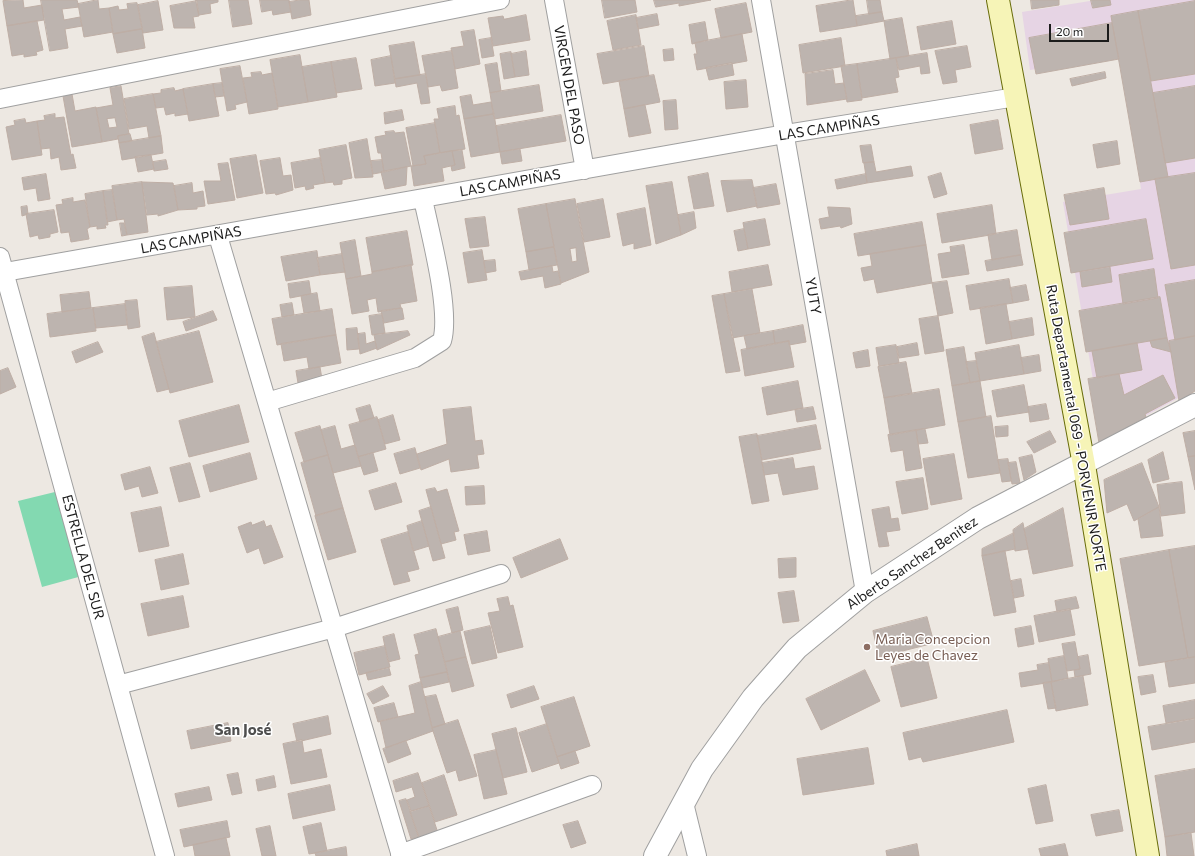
<!DOCTYPE html>
<html>
<head>
<meta charset="utf-8">
<style>
  body { margin:0 }
  #map { position:relative; width:1195px; height:856px; overflow:hidden; background:#ede8e2; font-family:Commissioner,sans-serif }
  canvas { display:block }
  .scale { position:absolute; left:1049px; top:24px; width:60px; height:18px; box-sizing:border-box; border:2px solid #1c1c1c; border-top:0; padding-left:5px; font-size:12px; line-height:14px; white-space:nowrap; color:#1c1c1c; -webkit-text-stroke:3px #fff; paint-order:stroke }
</style>
</head>
<body>
<div id="map">
<canvas width="1195" height="856"></canvas>
<div class="scale">20 m</div>
</div>
<script>
const ctx = document.querySelector('canvas').getContext('2d');
ctx.lineJoin = 'round';
function paint(path, color) {
  ctx.fillStyle = color;
  ctx.fill(path, 'evenodd');
}
function trace(path, color, width, dash) {
  ctx.strokeStyle = color;
  ctx.lineWidth = width;
  ctx.lineCap = dash ? 'butt' : 'round';
  ctx.setLineDash(dash || []);
  ctx.stroke(path);
}
function drawText(font, color, halo, rows, align = 'center') {
  ctx.font = font + ' Commissioner,sans-serif';
  ctx.lineWidth = 3;
  ctx.setLineDash([]);
  ctx.textBaseline = 'middle';
  ctx.strokeStyle = halo;
  ctx.fillStyle = color;
  for (const [text, x, y, turn = 0] of rows) {
    ctx.save();
    ctx.translate(x, y);
    ctx.rotate((+turn || 0) * Math.PI / 180);
    ctx.textAlign = isNaN(turn) ? turn : align;
    if (halo) ctx.strokeText(text, 0, 0);
    ctx.fillText(text, 0, 0);
    ctx.restore();
  }
}
paint(new Path2D(`
  M1096,0h99v389l-92,50 -40,-237 78,-13 -21,-132 -90,13 -8,-58z`), '#e6d4e4');
paint(new Path2D(`
  M59,491l23,85 -40,11 -24,-86z`), '#83d9b1');
const building = new Path2D(`
  M23,0l1,8 18,-3 2,15 -37,6 -4,-25z
  M41,0h36l2,7 -17,2 2,11 16,-3 2,9 -17,3 3,19 -18,3z
  M98,0l1,9 10,-1 4,24 -29,5 -6,-33z
  M196,0h22v2l-8,2 1,9 -12,2z
  M229,0h19l4,24 -19,3z
  M260,0h29l2,12 -18,3 -1,-5 -10,2z
  M300,0h9l2,15 -19,4 -3,-17z
  M602,0h33l2,12 -32,6z
  M654,0h57l-32,6v-3l-23,4z
  M853,0l4,26 -37,6 -4,-26z
  M867,0h13l2,12 -13,2z
  M1031,0h28v5l-27,4z
  M1091,0h19l1,5 -18,3z
  M158,1l5,29 -20,3 -5,-28z
  M197,1l2,15 -6,1 2,11h-21l-4,-22z
  M1195,1v73l-44,7 -13,-70z
  M137,3l5,26 -29,5 -4,-26 9,-2 1,4 9,-1 -1,-5z
  M746,3l6,29 -31,6 -6,-29z
  M1138,11l30,166 -28,5 -29,-166z
  M882,12l2,9 -27,5 -1,-10z
  M657,14l2,11 -21,4 -2,-11z
  M526,15l4,25 -37,6 -5,-28 15,-2 1,3z
  M636,15l5,30 -28,5 -6,-29z
  M902,18l7,38 -19,3 -6,-38z
  M37,21l6,29 -7,2 1,3 -13,2v-3l-12,2 -5,-30z
  M952,21l4,23 -35,6 -4,-23z
  M705,22l3,18 -16,4 -3,-19z
  M1112,23l7,36 -83,15 -7,-36z
  M142,29l3,19 -28,5 -4,-19z
  M474,30l6,34 -25,5 -4,-21 13,-2 -3,-14z
  M742,34l5,27 -50,9 -3,-16h3l-2,-11z
  M491,38l3,18 -12,2 -3,-18z
  M841,38l4,28 -42,7 -4,-28z
  M414,42l6,33 -25,4 -6,-33z
  M644,46l5,30 -46,8 -6,-30z
  M967,46l4,21 -16,3 2,12 -14,2 -8,-33z
  M673,49l1,11 -10,1 -1,-11z
  M452,51l6,37 -16,3 -2,-6 -12,2 -6,-31z
  M526,51l3,24 -14,2 -4,-23z
  M511,52l4,25 -11,2 -4,-25z
  M927,53l3,20 -9,1 -1,-8 -21,4 -3,-12z
  M300,55l8,47 -30,5 -8,-47z
  M391,56l4,27 -20,3 -4,-26z
  M356,58l6,31 -26,4 -5,-31z
  M896,58l3,19 -4,1 3,14 -36,6 -5,-34z
  M331,62l6,35 -29,5 -6,-35z
  M497,63l4,28 -11,2 -5,-28z
  M732,63l2,12 -25,5 -3,-12z
  M857,64l5,36 -15,2 -6,-36z
  M240,66l7,36 -12,3 1,4 -9,2 -7,-42z
  M833,70l2,14 9,-1 3,16 -40,6 -2,-31z
  M261,72l1,3 10,-2 6,36 -29,5 -6,-36 9,-1 -1,-4z
  M1105,72l1,6 -34,8 -2,-7z
  M426,74l4,29 -9,1 -4,-21 -21,4 -1,-8z
  M654,75l6,27 -36,7 -5,-28z
  M746,80l2,27 -22,2 -2,-27z
  M222,83l2,13 -9,1 -2,-13z
  M213,84l6,32 -30,5 -6,-32z
  M539,85l4,26 -49,8 -4,-26z
  M121,86l8,48 -11,2v3l-16,3 -6,-34 17,-3 -3,-17zM115,118l2,9 -8,1 -2,-9z
  M1195,86v72l-30,5 -12,-70z
  M174,88l1,3 8,-2 5,25 -13,2v-3l-9,2 -2,-8 -8,1 -3,-14 8,-1v-3z
  M72,94l3,17 21,-4 6,35 -30,5 -9,-51z
  M153,94l8,42 -12,2 -2,-12 -18,3 -5,-30z
  M471,95l2,10 18,-3 3,12 -30,5 -4,-22z
  M676,100l2,29 -13,1 -2,-29z
  M645,105l6,28 -22,4 -5,-28z
  M455,106l1,10 3,-1 6,34 -25,4 -6,-34h5l-2,-10z
  M402,110l2,10 -19,4 -1,-11z
  M55,114v4l9,-1 7,38 2,-1 3,14 -15,2 -2,-13 -8,2 -1,-11 -9,1 -4,-28 8,-1 -1,-4z
  M494,114l6,38 -29,5 -7,-38z
  M561,115l5,26 -66,11 -4,-26z
  M25,119l1,4 11,-2 5,34 -30,5 -6,-33 9,-2 -1,-4z
  M998,120l5,29 -28,5 -5,-29z
  M435,123l5,30 -16,3 2,8 -13,2 -7,-38z
  M394,131l1,2 9,-1 7,34 -27,6 -3,-19h-3l-3,-16 11,-2 -1,-3z
  M130,134l2,7 -13,2 -1,-7z
  M161,136l2,17 -41,7 -3,-17z
  M367,139l6,38 -18,1 -6,-35z
  M1117,141l3,23 -23,4 -4,-23z
  M346,145l6,33 -10,2v4l-8,1 -1,-3 -8,1 -6,-33z
  M871,145l3,17 -11,1 -3,-17z
  M520,149l2,12 -20,3 -2,-12z
  M462,150l3,18 -13,3 -1,-5 4,-1 -3,-14z
  M452,151l3,14 -13,3 2,13 -30,5 -3,-20 15,-2 -2,-8z
  M151,155l3,14 -16,3 -3,-15z
  M256,155l7,38 -26,5 -7,-39z
  M280,158l3,18 8,-1 2,15 -17,5 -1,-2 -9,1 -6,-33z
  M320,158l5,25 -12,2 1,3 -8,2 -1,-4 -10,2 -4,-25z
  M166,160l2,9 -14,2 -1,-9z
  M382,160l2,12 -11,2 -2,-13z
  M874,162l2,10 35,-6 2,10 -46,7 -3,-20z
  M228,163l7,37 -27,4 -4,-23h17l-3,-17z
  M407,167l-1,18 -21,4 -4,-17z
  M708,173l6,33 -20,3 -6,-32z
  M941,173l6,21 -13,4 -6,-21z
  M1195,173v92l-24,4 -16,-90z
  M46,174l4,25 -12,2 -2,-13 -12,2 -2,-12z
  M866,174l1,9 -30,6 -2,-9z
  M752,180l5,26 -30,6 -6,-31z
  M142,182l6,50 -21,3 -3,-16 -7,1 -5,-34z
  M142,182l31,1 5,27 -20,6v-2l-11,1z
  M672,182l9,53 -25,9 -10,-58z
  M192,183l1,10 10,-2 2,15 -8,1v2l-19,1 -4,-24z
  M776,184l4,20 -23,4 -4,-20z
  M1104,188l5,31 -39,6 -6,-30z
  M112,190l5,30 -10,2 -4,-31z
  M103,191l5,34h-3l1,3 -9,1v-3l-7,1 -5,-33z
  M73,198v4l12,-2 5,27 -3,2 2,10 -18,3 -2,-10 -8,1 -5,-28 7,-1 -1,-4z
  M575,199l14,73 -28,11 -15,-79z
  M603,199l7,38 -26,5 -7,-38z
  M546,204l8,43 -28,5 -8,-43z
  M992,205l4,29 -54,9 -5,-29z
  M27,206l1,8 -6,2 -1,-9z
  M828,207l22,1 2,16 -11,4 -1,-2 -19,3 -2,-10 10,-2z
  M645,208l6,37 -17,4v-6l-11,3 -6,-32z
  M54,210l4,22 -8,2v3l-11,2 -1,-4 -8,2 -4,-23z
  M694,212l2,16 -15,7 -3,-20z
  M485,217l4,29 -19,2 -5,-29z
  M765,219l5,26 -22,4 -5,-26z
  M1146,219l7,40 -82,14 -7,-40z
  M922,222l4,23 -68,11 -4,-22z
  M120,223h4l3,12 -5,1z
  M744,229l4,20 -10,2 -4,-20z
  M1017,230l4,25 -29,5 -4,-25z
  M407,231l6,34 -41,7 -6,-34z
  M355,240l6,36 -15,3 -6,-36z
  M926,245l6,38 -55,10 -3,-14 -10,2 -3,-13 11,-2 -2,-12z
  M964,245l5,29 -27,4 -4,-24 13,-2 -1,-5z
  M554,247l3,18 -28,5 -3,-18z
  M576,248l1,13 -5,1 -2,-13z
  M482,250l5,30 -19,3 -5,-30z
  M317,251l3,24 -34,6 -5,-24z
  M342,254l3,18 -25,3 -3,-17z
  M1021,255l2,10 -36,6 -2,-10z
  M495,260l1,11 -11,2 -1,-12z
  M411,265l6,36 -17,3 1,4 -23,4 -2,-14 -9,2 2,11 -17,3 -6,-35 26,-5v-2z
  M768,265l4,20 -40,7 -3,-20z
  M552,266l1,6 5,-1 3,13 -16,4 -2,-12 -22,4 -2,-8z
  M1110,267l2,15 -30,5 -2,-15z
  M1154,269l4,29 -35,6 -4,-29z
  M1009,279l4,24 -43,7 -4,-24z
  M1195,280v56l-20,4 -10,-55z
  M309,281l2,13 -21,4 -2,-14z
  M947,281l6,32 -15,3 -6,-33z
  M1026,285l3,15 -16,3 -3,-15z
  M192,286l3,31 -28,3 -3,-32z
  M752,289l8,44 -28,5 -8,-44z
  M89,292l2,16 -29,4 -2,-17z
  M317,293l3,18 -16,2 -3,-17z
  M724,294l16,77 -14,2 -14,-77z
  M1160,297l7,41 -81,14 -7,-41z
  M137,300l3,27 -12,2 -3,-28z
  M292,303l2,12 -12,2 -2,-12z
  M125,304l2,21 -31,3 -3,-20z
  M1006,304l6,35 -26,5 -6,-36z
  M93,308l3,23 -46,6 -3,-23z
  M401,308h1l2,11 -20,4 -3,-12z
  M332,309l4,26 -59,10 -5,-26z
  M213,311l4,9 -31,11 -3,-9z
  M382,314l3,19 -13,2 -3,-19z
  M938,316l6,35 -19,3 -6,-35z
  M1032,318l2,17 -22,4 -3,-17z
  M803,325l3,17 -17,3v-4l-14,3 -2,-13z
  M357,328l2,21 -12,1 -1,-21z
  M199,331l14,51 -43,11 -14,-51z
  M408,331l2,4 -33,15 -3,-15z
  M773,331l2,13 -28,5 -3,-13z
  M154,333l15,56 -12,3 -15,-55z
  M365,333l1,11 9,-3 2,7 -17,6 -2,-20z
  M336,335l5,28 -32,6 -2,-12 -23,4 -3,-17z
  M1195,336v55l-16,10 -10,-60z
  M1167,338l4,14 -19,-5 -2,-6z
  M789,341l5,26 -49,9 -4,-26z
  M98,342l5,10 -27,11 -4,-11z
  M917,343l2,12 -20,3 -2,-11z
  M1137,343l5,27 -45,8 -5,-27z
  M896,345l3,18 -20,3 -3,-18z
  M1019,345l5,29 -44,7 -5,-28z
  M964,347l6,36 -18,3 -6,-36z
  M868,350l2,16 -14,2 -3,-15z
  M1039,355l2,16 -17,3 -3,-16z
  M976,361l4,20 -10,2 -4,-21z
  M906,362l6,32 -28,4 -6,-31z
  M320,367l2,12 -23,10 -3,-18z
  M8,368l8,19 -16,7v-23z
  M1119,374l5,21 39,-20 12,23 -30,16 1,3 -47,26 -11,-64z
  M798,381l5,27 -36,7 -5,-27z
  M980,381l6,36 -28,5 -6,-36z
  M1024,385l5,27 -32,5 -5,-26z
  M939,389l6,36 -55,10 -6,-37z
  M1046,404l3,15 -19,3 -2,-15z
  M239,405l10,37 -60,15 -10,-36z
  M370,405l4,13 -14,4 -4,-13z
  M471,407l4,34 7,-1 2,14 -7,1 2,13 -28,4 -2,-13 -28,11 -4,-16 30,-10 -4,-34z
  M813,407l3,12 -19,3 -2,-12z
  M393,415l7,25 -15,4 -7,-24z
  M991,416l9,57 -32,5 -10,-56z
  M377,417l9,32 -28,8 -9,-32z
  M816,425l5,24 -59,11 -5,-24z
  M320,426l8,29 -24,7 -9,-29z
  M335,426l6,23 14,-4 6,21 -28,7 -12,-43z
  M1008,426v10l-12,1 -1,-10z
  M925,429l3,14 -10,1 -2,-14z
  M916,430l6,38 -16,3 -3,-21 -12,2 -3,-17z
  M1050,431l6,11 -22,11 -7,-11z
  M1195,431v25l-7,1 -5,-24z
  M757,434l12,67 -17,3 -13,-67z
  M415,448l5,20 -20,6 -6,-20z
  M1163,452l6,27 -16,4 -5,-23z
  M250,453l7,26 -47,13 -7,-26z
  M373,453l5,18 -14,4 -6,-18z
  M954,454l8,45 -31,6 -8,-46z
  M328,455l15,53 -27,8 -15,-53z
  M1032,455l4,17 -12,8 -5,-22z
  M1195,456v34l-7,-33z
  M793,458l2,11 19,-3 4,23 -35,6 -5,-22 -14,2 -2,-12z
  M1008,459l3,22 -9,1 -4,-22z
  M1016,462l4,21 -8,1 -4,-21z
  M190,463l10,34 -21,5 -9,-34z
  M1142,463l17,44 -25,14 -7,-17 -20,9 -3,-33z
  M150,467l8,26 -16,4 -3,-11 -14,4 -4,-15z
  M923,478l5,31 -26,5 -6,-32z
  M1182,482l3,31 -24,3 -4,-31z
  M396,483l6,19 -27,8 -6,-19z
  M484,486l1,18 -19,1 -1,-18z
  M435,488l2,4 10,-3 12,42 -5,1 2,8 -15,4 -15,-54z
  M161,507l8,39 -30,6 -8,-39z
  M431,507l14,51 -12,3 -14,-50z
  M889,507l2,12 7,-1 2,12 -14,2 3,14 -10,1 -7,-37z
  M1159,507l4,29 -22,2 -3,-19z
  M343,508l13,44 -28,8 -13,-44z
  M1063,508l10,58 -40,8 -9,-45z
  M264,521l2,6 5,-2 12,32 -19,7 -5,-16 -12,5 -9,-26 13,-5 1,3z
  M422,521l7,25 -16,5 -6,-25z
  M1023,523l5,26 -13,2 -2,-21z
  M487,531l3,20 -22,4 -4,-20z
  M408,532l11,37 -12,3 3,9 -16,4 -13,-45z
  M1014,533l1,16 -33,7v-7z
  M560,539l8,20 -47,19 -8,-20z
  M1195,546v111l-7,1 -19,-108z
  M1169,550l19,108 -49,8 -19,-107z
  M1005,551l11,61 -22,4 -12,-60z
  M183,554l6,30 -28,6 -6,-30z
  M796,558v19l-17,1 -1,-19z
  M1021,579l3,17 -10,2 -3,-17z
  M794,591l5,30 -16,2 -5,-30z
  M183,596l6,31 -41,9 -7,-32z
  M508,597l2,9 3,-1 10,42 -25,6 -10,-40 12,-2 -3,-12z
  M1076,597l3,11 -22,4 -2,-11z
  M458,607l5,23 -11,3 -6,-23z
  M1070,609l5,26 -36,7 -5,-26z
  M927,617l7,26 -55,14 -6,-26z
  M490,626l7,32 -25,6 -8,-32z
  M1031,626l3,18 -16,3 -3,-18z
  M436,629l11,43 -27,6 -5,-23 4,-1 -5,-19z
  M460,631l6,26 -21,5 -7,-25z
  M394,634l6,25 -12,3 -5,-25z
  M1075,642l5,27 -13,2 -5,-27z
  M385,646l5,21 -31,8 -5,-22z
  M1088,655l3,19 -16,3 -1,-7 6,-1 -2,-12z
  M1064,656l4,22 -16,4 -4,-23z
  M466,657l8,29 -22,6 -7,-30z
  M1195,657v26l-26,4 -4,-25z
  M927,658l10,40 -36,9 -10,-40z
  M1049,663l3,19 -31,5 -2,-14 19,-3 -1,-5z
  M389,668l2,7 -23,5 -2,-7z
  M865,670l15,31 -59,29 -15,-31z
  M447,672l2,10 -26,6 -3,-10z
  M1153,675l3,17 -15,3 -3,-18z
  M1083,676l5,29 -32,6 -5,-29z
  M421,682l12,49 -47,17 -6,-27 35,-8 -6,-27z
  M1051,682l5,26 -8,1 -5,-26z
  M383,686l6,10 -16,8 -6,-10z
  M534,686l5,13 -28,9 -4,-13z
  M436,695l9,29 -13,4 -7,-31z
  M574,697l16,49 -33,11 -16,-50z
  M1195,700v18l-29,5 -3,-17z
  M394,703l4,14 -20,5 -4,-14z
  M1007,710l7,32 -91,20 -2,-5 -12,3 -6,-27z
  M328,716l3,18 -34,8 -4,-18z
  M1195,719v23l-43,8 -4,-23z
  M458,720l19,56 -18,5 -3,-11 -9,3 -15,-45z
  M228,723l3,18 -40,8 -4,-18z
  M547,724l12,39 -27,9 -13,-39z
  M516,728l11,44 -24,6 -11,-44z
  M302,740l2,13 17,-4 6,28 -36,7 -8,-40z
  M406,741l5,13 -23,9 -5,-14z
  M868,748l6,36 -71,11 -6,-36z
  M496,750l11,44 -23,5 -10,-44z
  M575,751l4,12 -18,6 -4,-12z
  M1195,769v63l-30,5 -10,-61z
  M238,773l4,20 -10,2 -5,-20z
  M418,773l11,33 -18,5 -4,-11 8,-3 -3,-10 -16,5 -3,-11z
  M444,775l13,40 -22,7 -13,-39z
  M274,776l2,11 -18,4 -2,-11z
  M330,785l5,25 -42,9 -5,-25z
  M1046,785l7,36 -17,3 -8,-35z
  M209,787l3,13 -34,7 -3,-13z
  M406,799l13,38 -8,2 -12,-38z
  M429,806l10,30 -19,6 -10,-30z
  M1119,810l4,21 -27,5 -5,-21z
  M227,821l3,16 -46,10 -4,-17z
  M578,821l8,22 -15,5 -8,-23z
  M321,823l6,28 -18,3 -6,-27z
  M270,826l6,30h-14l-6,-27z
  M1191,833l3,23h-27l-2,-19z
  M226,838l4,18h-35l-2,-11z
  M917,844l2,12h-32l-1,-5z
  M1065,844l3,12h-27l-2,-7z
  M346,847l1,9h-31l-1,-3z`);
paint(building, '#bdb4af');
trace(building, '#beaea5', 1);
const minor = new Path2D(`
  M554,0l31,170
  M761,0l104,592
  M0,99l500,-99
  M218,236l183,620
  M0,257l165,599
  M5,272l780,-138 231,-37
  M267,402l148,-44 27,-17c9,-31 -12,-108 -19,-142
  M118,685l216,-57 167,-54
  M684,803l13,53
  M400,854l192,-69`);
const tertiary = new Path2D(`
  M655,856l47,-87 51,-71 44,-50 68,-56 113,-74 217,-113`);
const secondary = new Path2D(`
  M998,0l86,465 64,391`);
trace(minor, '#a0a0a0', 20);
trace(tertiary, '#a0a0a0', 24);
trace(secondary, '#686c0a', 24);
trace(minor, '#fff', 18);
trace(tertiary, '#fff', 22);
trace(secondary, '#f6f4b7', 22);
for (const [x, y, r, color] of [
  [867,647,4,"#8d6e63"]
]) {
  const dot = new Path2D();
  dot.arc(x, y, r, 0, 2 * Math.PI);
  ctx.fillStyle = color;
  ctx.fill(dot);
  trace(dot, '#fff', 1.5);
}
drawText('14px', '#1c1c1c', '#fff', [
  ["VIRGEN DEL PASO",569,85,80],
  ["LAS CAMPIÑAS",829,128,-9],
  ["LAS CAMPIÑAS",510,183,-10],
  ["LAS CAMPIÑAS",191,240,-10],
  ["YUTY",813,296,80],
  ["Ruta Departamental 069 - PORVENIR NORTE",1076,428,80],
  ["ESTRELLA DEL SUR",83,557,75],
  ["Alberto Sanchez Benitez",912,563,-34]
]);
drawText('14px', '#785e54', '#fff', [
  ["Maria Concepcion",875,639],
  ["Leyes de Chavez",875,655]
], 'left');
drawText('bold 15px', '#4f4f4f', '#fff', [
  ["San José",243,730]
]);
</script>
</body>
</html>
